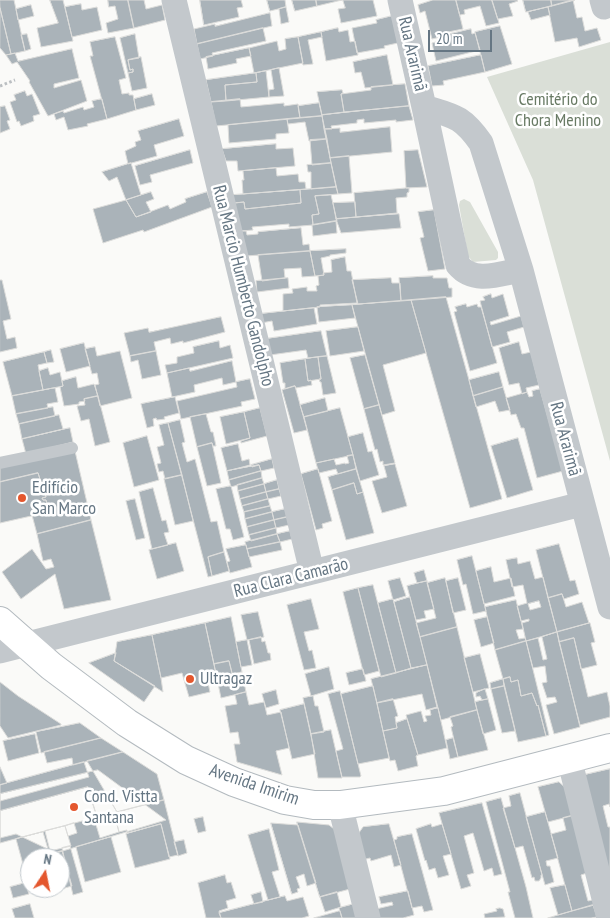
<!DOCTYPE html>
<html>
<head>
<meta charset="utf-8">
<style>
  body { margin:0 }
  #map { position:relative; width:610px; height:918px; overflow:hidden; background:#fafaf8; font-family:"PT Sans Narrow",sans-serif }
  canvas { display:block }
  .north { position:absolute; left:20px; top:848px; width:50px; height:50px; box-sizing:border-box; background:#fff; border:1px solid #c1c8cd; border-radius:50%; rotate:11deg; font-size:14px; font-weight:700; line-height:20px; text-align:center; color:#657683 }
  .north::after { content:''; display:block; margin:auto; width:18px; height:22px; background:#e4572e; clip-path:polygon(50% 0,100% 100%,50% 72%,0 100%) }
  .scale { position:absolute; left:428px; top:30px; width:64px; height:22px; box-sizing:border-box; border:2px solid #657683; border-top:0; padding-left:6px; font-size:15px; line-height:18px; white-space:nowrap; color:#657683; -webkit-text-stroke:4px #fff; paint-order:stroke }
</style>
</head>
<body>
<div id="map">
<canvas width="610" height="918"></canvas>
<div class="north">N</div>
<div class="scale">20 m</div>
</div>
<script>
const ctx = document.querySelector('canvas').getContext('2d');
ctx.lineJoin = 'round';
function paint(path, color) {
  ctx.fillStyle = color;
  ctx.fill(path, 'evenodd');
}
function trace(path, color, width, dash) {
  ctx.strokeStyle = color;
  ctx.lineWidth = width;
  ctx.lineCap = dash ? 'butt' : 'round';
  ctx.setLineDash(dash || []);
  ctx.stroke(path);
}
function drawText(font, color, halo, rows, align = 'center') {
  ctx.font = font + ' "PT Sans Narrow",sans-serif';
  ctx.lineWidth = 5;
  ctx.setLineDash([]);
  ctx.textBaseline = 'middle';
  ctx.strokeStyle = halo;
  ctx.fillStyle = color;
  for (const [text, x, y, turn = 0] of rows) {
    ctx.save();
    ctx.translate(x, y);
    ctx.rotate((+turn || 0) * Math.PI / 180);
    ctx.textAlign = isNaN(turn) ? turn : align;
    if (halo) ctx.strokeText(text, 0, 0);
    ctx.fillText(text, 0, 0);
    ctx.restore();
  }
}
paint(new Path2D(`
  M610,42v419l-77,-281 -46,-103z
  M464,199l6,3 28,50v6l-2,2 -23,2 -5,-6 -9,-51 1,-4z`), '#dadfd7');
const building = new Path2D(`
  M0,0h14l11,51 -14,3 -11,-46z
  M50,0h13l10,41 -32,6 -4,-19 21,-5z
  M108,0h20l6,28 -26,5 -2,-10 12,-4 -3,-13 -6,1z
  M128,0h16l2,9 16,-4 3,15 -31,8z
  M200,0h41l2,7 -6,1 2,9 -35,8z
  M267,0h18l1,7 -16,4z
  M292,0h24l1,6 -22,5z
  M316,0h26l-25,6z
  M343,0h30l4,16 -36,7 -3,-14 7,-1z
  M433,0h23l7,29 -15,3v3l-16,4 -7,-28 -5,2 -2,-8z
  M456,0h36l7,23 -13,3 -6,-20 -16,4 1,4 -5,1z
  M492,0h25l1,1 -9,3 4,12 -15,3z
  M523,0h28l1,6 -26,6z
  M551,0h24l-23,6z
  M573,0l4,18 5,-1 3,14 12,-3 4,12 -22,7 -2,-9 -22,4 -7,-35z
  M81,4l1,6 15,-3 5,23 -30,7 -7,-30z
  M31,5l3,11 -16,4 -2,-11z
  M286,7l3,15 -8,2 -2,-15z
  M548,7l2,8 -19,5 -3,-8z
  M0,8l11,46 -5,1 -6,-7z
  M270,13l2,13 -75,18 -3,-15 21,-5v2z
  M392,16l6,27 -14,3 1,2 -28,5 -5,-25 25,-5 -1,-3z
  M500,26l12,38 -27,8 -10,-40z
  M263,28l3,13 -54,12 1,3 -13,3 -3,-15z
  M338,28l1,4 9,-2 2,12 5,-1 3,14 -32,6 -5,-29z
  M471,29l1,5 3,-1 5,17 -44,11 -4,-18 15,-4 -1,-4z
  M321,32l1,5 -14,3 5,24 -10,1 -5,-28z
  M27,34l4,15 -6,2 -4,-16z
  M135,34l4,24 -11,2 2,10 3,-1v3l-5,1 -8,-35z
  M115,37l11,41 -7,2 3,14 7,-1v2h4l3,15 -29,9 -17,-63h3l-3,-14z
  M298,37l5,26 -49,10 -5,-25 28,-7 2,10 7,-2 -1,-10z
  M249,48l2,8 -15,3 1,4 -29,6 -2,-12z
  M72,49l7,29 -25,6v4l27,-8 6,21 -39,15 -19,-34 1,-1 -13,-19 -5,2 -6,-9 9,-2 3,8z
  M387,55l6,30 -28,3 -4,-16 -6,1 -2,-11z
  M481,55l4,17 -42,9 1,4 -12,1 -4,-20z
  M141,57l6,31 -15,3 -4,-18 5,-1v-3l-3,1 -2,-10z
  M279,68l5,28 -15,1v-7l5,-1 -3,-19z
  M266,71l3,26 -43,4 -1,-16 32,-3 -1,-9z
  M256,73l1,9 -32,3 1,16 -15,1 -5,-22z
  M405,84l4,22 -65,6 -3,-18 30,-4v-3z
  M342,90l1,3 -2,1 3,18 -22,3 -5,-23z
  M25,91l2,5 5,-2 8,20 -7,2 1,5 -13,5 -2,-5 -2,1 -7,-20 6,-2 -2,-5z
  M152,94l3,11 -19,5 -2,-11z
  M102,99l5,20 -20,5 1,2 -20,4 -4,-13 -8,3 -2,-6 9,-3 1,2 19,-6 1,3 10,-3 -2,-6z
  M240,99l1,8 43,-4v3l14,-2 2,14 -84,8 -5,-24z
  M319,103l3,13 -22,2 -2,-12z
  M5,106l5,14 -3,1 3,8 -10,4v-26z
  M409,106l4,14 -17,2v-2l-32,3v-4l-7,1v3l-26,3 1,3h-8l-2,-14z
  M322,116l5,23 -18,2 -4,-19 -17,2 -1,-5z
  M179,119l5,17 -30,9 3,11 -29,8 -3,-13 11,-5 -1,-4 6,-2 -3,-9z
  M287,119l2,14 -13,1v5l-47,4 -1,-18z
  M390,127l2,25 -62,6 -6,-29 16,-1v4z
  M327,139l4,24 -19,2 -2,-25z
  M276,144v5l17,-1 2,18 -57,5 -1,-10h-11l-4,-12z
  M190,150l3,13 -43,12 2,7 -12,3 -5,-19z
  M418,150l9,37 -21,1 -2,-37z
  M349,156l3,37 -14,1 -8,-36z
  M131,163l10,32 -15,5 -9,-23 -8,4 -7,-9z
  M331,163l5,24 -25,2v-17h-3l-1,-7z
  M276,168l1,8 21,-2 1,8h6l1,7 -63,5 -1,-14h2l-1,-9z
  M336,187l2,7 -23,2 4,18 -7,1 1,10 -24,2v-3l-37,3 1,3 -12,1 -7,-28 10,-1 1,7 56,-6 -1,-13z
  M406,188h3v4l-2,1v4l-11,1 1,15 -41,4 -2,-24z
  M300,190l1,13 -56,6 -1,-7 -10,1 -1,-8z
  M151,192l3,7 -8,3 5,10 -15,5 -10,-17z
  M207,192l5,15 -68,25 -1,-2 -40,13 -10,-34 33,-9 10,17 32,-12 2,4 16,-7 -1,-3z
  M331,195l6,26 -24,4 -1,-10 7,-1 -4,-18z
  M355,202l1,15 -20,2 -3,-16z
  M434,210l11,59 -17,2 -8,-33 4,-1 -6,-25z
  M399,214l2,14 -60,5 -5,-14z
  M336,221l1,12 -24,3 -1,-11z
  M301,228l2,17 6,-1 1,7 -64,5 -5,-25h5l1,4 11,-1v-2z
  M346,249v4l-16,2v1l-9,2 3,17 -9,1 -5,-25z
  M310,251l5,25 -13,1 -1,-9 -17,1 1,9 -23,3 -4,-26z
  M345,257l2,14h4l6,32 -37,2v2l-37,4v-17l10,-1 -1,-4 15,-2v4h10l-1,-5 3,-1 -1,-9 6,-1 -1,-2 9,-1 -1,-12z
  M433,276v2h14l2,10h3v9l-51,4 -2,-23z
  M288,278l1,10 -32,4 -1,-11z
  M391,278l1,5h8l1,18 -43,3 -6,-24z
  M0,280h2l9,39 -8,2 4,18 8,-2 2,11 -17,4z
  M491,294l1,4 11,-4 6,22 -19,6 1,3 30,-9 3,11 -17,5 3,10 -18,5 -12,-46 5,-1 -2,-3z
  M446,297l56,202 -32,9 -59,-208z
  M411,300l15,53 -43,12 12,46 -13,4 -30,-110z
  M466,304l1,3 10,-3 1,3h3l16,56 -27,8 -16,-59 3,-1 -2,-4z
  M352,305l3,13 -36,4 -2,-15z
  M314,308l3,16 -43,7 -2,-10 -11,2 -2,-9z
  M221,317l4,15 -42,11v-2l-12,3 -1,-6 -16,4 2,9 -26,5 -6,-23 24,-5 1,4z
  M358,327l6,24 -34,5 -4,-25z
  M321,331l6,25 -19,2 -2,-8 -36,5 -5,-16z
  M219,341l1,7 10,-3 3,13 -66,15 -2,-8 12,-2v-6l17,-4 -1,-6z
  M519,342l3,12 9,-2 8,33 -13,3 1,4 -5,2 -3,-11 -10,2 -10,-37z
  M84,343l6,23 -24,6 -6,-23z
  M95,347l2,9 23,-5 12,47 -32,8 -5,-21 4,-1 -2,-11 -5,1 -7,-25z
  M51,350l3,12 -7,1 -3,-11z
  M156,351l5,24 -19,4 -4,-19 -7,2 -1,-6z
  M44,352l3,11 -9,2 5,25 -31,6 -9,-34z
  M365,355l14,50 -15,4 -14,-51z
  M327,356l9,37 -13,2 -2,-13h-1l-1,-3h2l-3,-22z
  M318,357l3,22 -13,2 -3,-22z
  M305,359l3,22 3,-1 1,5 -16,3 -1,-2 -10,3v-6h-2l-3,-20z
  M232,361l4,21 -13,3 -1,-7 -28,7 1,7 -23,5 -5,-24 22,-5 1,3z
  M48,368l2,7 10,-3 3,14 -20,4 -4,-19z
  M499,372l4,15 -30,9 -4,-16z
  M76,377l2,11 16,-4 4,12 -14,3 1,2 -6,1v2l-15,2 -4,-19 3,-1 -1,-5z
  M250,379l5,20 -14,3 1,4 -61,13 -4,-18 60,-14 -1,-5z
  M295,386l12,44 -13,3 -12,-43z
  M503,387l7,23 -11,2 -4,-11 -19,6 -3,-11z
  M55,388l3,14 -11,2 1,4 -32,6 -4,-18z
  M540,389l23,82 -26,7 -13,-50h-3l-5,-14 -5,1 -5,-17 21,-6 2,5 4,-1 -1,-5z
  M98,396l12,46 -15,4 -6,-27 -8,2 -4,-15 8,-1 -1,-6z
  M175,397l4,16 -15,4 1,2 -8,1 -1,-2 -3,1 1,7 -7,2 -6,-24z
  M325,398l3,13 -24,6 -4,-12z
  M379,405l16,58 -12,2v-4l-3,1 -3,-13 -2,1 -11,-41z
  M53,407l2,9 -36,8 -3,-10z
  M260,408l7,28 -26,7v-2l9,-3 -6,-26z
  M340,408l13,47 -37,8 -12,-46z
  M244,412l6,26 -24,6 -6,-27z
  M206,414l5,18h2l3,14h-3l-1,-3 -15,4 -7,-30z
  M59,415l4,14 -41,10 -3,-15z
  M180,420l5,22 -3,1 5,19 8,-3 16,63 6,-1 7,31 -16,5 4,19 -4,1 -40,-154z
  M168,423l14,52 -17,4 -2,-8 -4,1 -2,-8 4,-1 -4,-16 7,-2 -5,-20z
  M70,428l3,14 -47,12 -4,-15z
  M363,433l5,19 4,-1 7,24 -19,6 -12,-44z
  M147,436l12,44 -25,7 -11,-44z
  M518,438l15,52 -26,8 -16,-52z
  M212,443l9,40 -14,3 -10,-39z
  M238,444l4,17 7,-2 1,6 -23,6 -6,-23z
  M75,451l16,69 -54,14 -5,-19 17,-3 -3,-12h-3l-1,-2 4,-1 -3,-10h-3l-1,-2h3l-4,-12 -38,9v-14z
  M353,455l3,14 -18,5 -2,-5 -17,4 -3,-10 18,-4 2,6 9,-2v1l4,-1 -2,-7z
  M272,459l2,9 -13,3 -2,-6 -7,2 -1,-2z
  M395,464l12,42 -25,7 -10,-32 15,-4 -3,-11z
  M259,465l2,6 -32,9 -2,-9z
  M318,469l14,52 -10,3 1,4 -7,2 -15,-56z
  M356,469l7,23 -6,2 -3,-11 -22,7 -4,-13z
  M261,471l1,7 -31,9 -2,-7z
  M38,473l4,12h-3l1,2h3l3,10 -4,1 1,2h3l3,12 -49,11v-41z
  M182,475l11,46 -18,4 -11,-46z
  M262,478l2,6 -26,7 -1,-6z
  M277,480l2,9 -13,3 -2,-8z
  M354,483l3,11 6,-2 11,41 -28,7 -14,-50z
  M264,484l2,8 -26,7 -2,-8z
  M231,486l13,51 -11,3 -3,-11h-4l-10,-40z
  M153,488l9,33 4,-1 3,12 -5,1 4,12 -16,4 -13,-57z
  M279,489l2,7 -13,3 -2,-7z
  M266,492l2,7 -26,7 -2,-7z
  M135,499l10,39 -9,2 -10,-39z
  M268,499l2,7 -26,6 -2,-6z
  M270,506l2,6 -27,7 -1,-7z
  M285,509l2,8 -13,3 -2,-8z
  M272,512l2,8 -27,7 -2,-8z
  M287,517l2,8 -13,3 -2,-8z
  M91,520l20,80 -47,9 -9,-35 -34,25 -19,-27 30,-23 14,20 8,-2 -3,-8 -8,2 -6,-27z
  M274,520l2,8 -27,7 -2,-8z
  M276,528l1,6 -26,7 -2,-6z
  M290,531l2,8 -12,3 -3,-8z
  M277,534l3,8 -33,7 -2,-7z
  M280,542l2,8 -33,7 -2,-8z
  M176,543l8,28 -27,8 -8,-29z
  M559,544l11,37 5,-1 4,14 -15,5 -2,-5 -14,4 -12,-48z
  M246,545l6,22 -22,6 -3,-11 3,-1 -4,-12z
  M224,552l5,19 -17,5 -4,-19z
  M472,556l14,55 -13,3 -7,-30 -3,1 -6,-25z
  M517,558l1,6 12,-3 5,18 8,-2 14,55 -31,9 -4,-18 7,-2v-2l-8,2 -4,-15 10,-3 -4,-18 -11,2 -6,-27zM539,601l2,6 -11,3 -2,-6z
  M491,567l3,15 17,-4 4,18 -31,8 -8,-33z
  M424,570l3,11 -10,2 -3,-10z
  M400,578l6,18 -13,4 -5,-19z
  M445,578l12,49 -37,10 -4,-14 20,-5 -9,-35z
  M458,578l8,32 -13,3 -7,-32z
  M427,581l7,28 -10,2 2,7 -10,2 -9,-34z
  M373,585l23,88 -15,4 -23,-89z
  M358,588l21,83 -15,4 -21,-83z
  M562,594l4,13 16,-5 7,21 -32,9 -9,-34z
  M410,597l17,68 -16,3 -17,-66z
  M311,599l8,30 -15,3 5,19 3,-1 4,18 -12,2 -17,-65z
  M393,599l18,69 -15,5 -18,-70z
  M516,600l7,29 -7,1 3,9 6,-1 1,3 -31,9 -10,-43z
  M258,612l6,25 -17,3 -6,-25z
  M231,617l11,55 -5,1 1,4h-5l-4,-16 -15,3 -9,-41z
  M487,617l7,26 -13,4 -7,-27z
  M205,623l11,51 -7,1v2l-2,1 3,14 -21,5 -7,-24 -21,5 -9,-43z
  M590,623l5,19 -4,1 6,22 -16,4 -7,-31 -15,4 -2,-10z
  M457,627l20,83 -36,10 -21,-83z
  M557,632l23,95 -26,7 -8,-29 11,-3 -2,-5 -8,1 -5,-15 5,-1 -2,-16 -12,2 -7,-27 12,-3 5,22 4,-1 -5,-22z
  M152,635l9,43 2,14 -49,-31 3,-19z
  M261,637l1,5 3,-1 3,12h2l1,7 -17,4 -5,-24z
  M574,638l14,59 19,-5 3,14v11l-30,8 -21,-83z
  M247,640l5,25 -11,2 -5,-25z
  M526,641l23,94 -3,1 -8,-31 -1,1 -5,-13 -11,3 -3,-16 -7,2 -1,-5 -7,2 -8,-29z
  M116,653l-2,8 41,25 -11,16 -55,-39z
  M480,654l9,34 -16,4 -9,-34z
  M229,661l4,16h5l-1,-4 5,-1 4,20 -25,6 -7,-34z
  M427,665l10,42 -11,3 -4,-16 -45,9 -6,-24z
  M329,667l5,22 -23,7 -6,-22z
  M363,669l3,12 -17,4 -3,-12z
  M510,677l1,5 7,-2 3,16 11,-3 5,13 1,-1 8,31 -28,6 -15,-63z
  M503,679l1,7 -13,3 -1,-6z
  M0,682l18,14 43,28v1l-53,13 -8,-12z
  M373,686l16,72 -31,6 -17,-70z
  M504,686l11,45 -13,2 -11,-44z
  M485,689l3,10 -6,1 -2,-4 -4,1v-4z
  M276,690l3,14 -13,4 -4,-14z
  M340,691l21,85 -1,1h-18l-6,-26 7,-2 -15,-55z
  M246,692l3,13 15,-3 3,13 14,-3 8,36 -13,3 6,24 -45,-13 -3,-18h6l-2,-12 -8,1 -5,-27 12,-2 -2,-9z
  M313,696l2,10h3l6,26 -13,2 -8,-36z
  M393,699l5,17 -3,1 2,11 -14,3 -6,-28z
  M488,699l8,31 -13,4 -8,-32z
  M304,704l11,50 -23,5 -12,-49z
  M438,708l9,40 -29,7 -12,-40 15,-4 3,11 3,-1 -2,-5 6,-1 -1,-5z
  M477,710l11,40 -30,7 -7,-30 2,-1 -3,-9z
  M407,719l11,36 -2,1 2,10 -20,5 -3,-11 -5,1 -7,-30 14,-3 -1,-5z
  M80,723l21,15 -60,15 -5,-21z
  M331,730l11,48h-24l-7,-44z
  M35,734l4,19 -31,8 -5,-20z
  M101,738l22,14 -50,13 -1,-7 -25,5 -3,-11z
  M453,738l5,19 -8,2 -4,-19z
  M123,752l34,22 7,26 -47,12 -30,-51z
  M84,762l5,15 -89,24v-16z
  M0,767l7,16 -7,2z
  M610,769v38l-1,-3 -6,2 5,21h2v50l-26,-102z
  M98,770l68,50 -110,33 -40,-19 -16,4v-44z
  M559,782l9,8 7,25 -27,7 -10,-35z
  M88,787l9,30 -97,26v-32z
  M520,793l22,82h-1v3l-2,3h-4l-1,-4 -2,1 -9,-32 -8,2 -12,-40 8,-2 -2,-10z
  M108,797l9,15 -20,5 -5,-15 7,-1 -1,-3z
  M501,798l25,89 7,31h-18l-7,-26h2l-24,-90z
  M164,800l14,55 -9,2 -8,-33 -34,9v-3l-8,2 -5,-19z
  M482,803l20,71 -8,2 -2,-8 -8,3 -11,-38 -9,3 10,37 -7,2 4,11 -10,3 -22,-76z
  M545,812l13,46 -12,3 1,5h3l4,16 -9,3 -19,-68z
  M114,813l5,19 -19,6 -6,-20z
  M575,815l15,57 -9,3 7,26 9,-2 1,5 -26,7 -21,-77 15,-4 -3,-12z
  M203,817l3,14 -8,2 -4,-14z
  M297,822l32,3 10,8 11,56 -30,8z
  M74,823l3,10 -9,3 -3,-10z
  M271,823l27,2 18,58 -9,3 -3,-12 -8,3 4,11 -3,1 1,3 -6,2z
  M161,824l9,35 -35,9 -9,-34z
  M389,824l12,41 -7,2 -3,-12 -20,6 -1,-3 -8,2 -6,-23 7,-10z
  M431,824l1,3 10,-3 9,30 -8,2 6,19 -11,3 -3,-10 -6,2 -3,-10 -1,1 -9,-32z
  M65,826l6,20 -21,5 -5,-20z
  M269,829l10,41 -7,2 8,25 -12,3 -20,-65z
  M43,832l5,17 -17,4 1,5h-2v16l-4,1 -10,-36z
  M412,834l21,76 -9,2 -2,-6 -10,2 -18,-68 3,-1v-2z
  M111,837l10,35 -36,10 -9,-35z
  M184,840l3,13 -9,3 -4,-14z
  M70,846l13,46 -10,3 -11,-47z
  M62,851l10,35 -36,10 -2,-8h26v-30h-26z
  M225,875l2,8 4,-1 5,16 -10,3 2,7 -9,3 2,7h-15l-8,-35z
  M25,883l4,11 -16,4 -3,-11z
  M565,885l7,26 -14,4 -8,-27z
  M408,891l6,24 -11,3h-25l-2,-9 17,-4 -1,-3 -11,2 -2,-7z
  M261,892l2,10 -9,2 -3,-9z
  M337,892l4,15 -16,5 -5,-15z
  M285,896l2,5 16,-4 6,19 -7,2h-81l-2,-5z
  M30,904l4,14h-19l-3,-9z
  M354,904l4,14h-16l-3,-10z
  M593,905l4,12 -6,1h-43z
  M500,908l3,1 2,8 -20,1 -1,-4 13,-3 -1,-2z
  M339,911h1l2,7h-28z`);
paint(building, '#aab3b9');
trace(building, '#dcdcda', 1);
const secondary = new Path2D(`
  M0,621l51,45 76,57 59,37 48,22 51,18 29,5h26l104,-14 166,-43`);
trace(secondary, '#b3babf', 30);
trace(new Path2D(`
  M0,86l15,-6`), '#bbbfc2', 3, [2.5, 2.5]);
trace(new Path2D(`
  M0,463l72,-15`), '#c3c8cc', 12);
trace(new Path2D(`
  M174,0l138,572
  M400,0l24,107c30,9 38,9 57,36l40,127 89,337
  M602,0l2,7
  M424,107l34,158c16,19 41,9 63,5
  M0,651l582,-147
  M569,758l40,160
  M340,805l28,113`), '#c3c8cc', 25);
trace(secondary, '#fff', 28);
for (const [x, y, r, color] of [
  [22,498,5,"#e4572e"],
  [190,679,5,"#e4572e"],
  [74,807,5,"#e4572e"]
]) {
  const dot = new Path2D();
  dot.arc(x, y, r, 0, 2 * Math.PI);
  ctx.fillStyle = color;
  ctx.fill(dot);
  trace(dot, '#fff', 2);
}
drawText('18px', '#657683', '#fff', [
  ["Rua Ararimã",412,54,77],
  ["Rua Marcio Humberto Gandolpho",243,286,76],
  ["Rua Ararimã",565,439,75],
  ["Rua Clara Camarão",291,578,-14],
  ["Avenida Imirim",254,785,19]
]);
drawText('18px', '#687a64', '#fff', [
  ["Cemitério do",558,100],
  ["Chora Menino",558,121]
]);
drawText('18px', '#657683', '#fff', [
  ["Edifício",32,488],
  ["San Marco",32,509],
  ["Ultragaz",200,679],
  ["Cond. Vistta",84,797],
  ["Santana",84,818]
], 'left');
</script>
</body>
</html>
